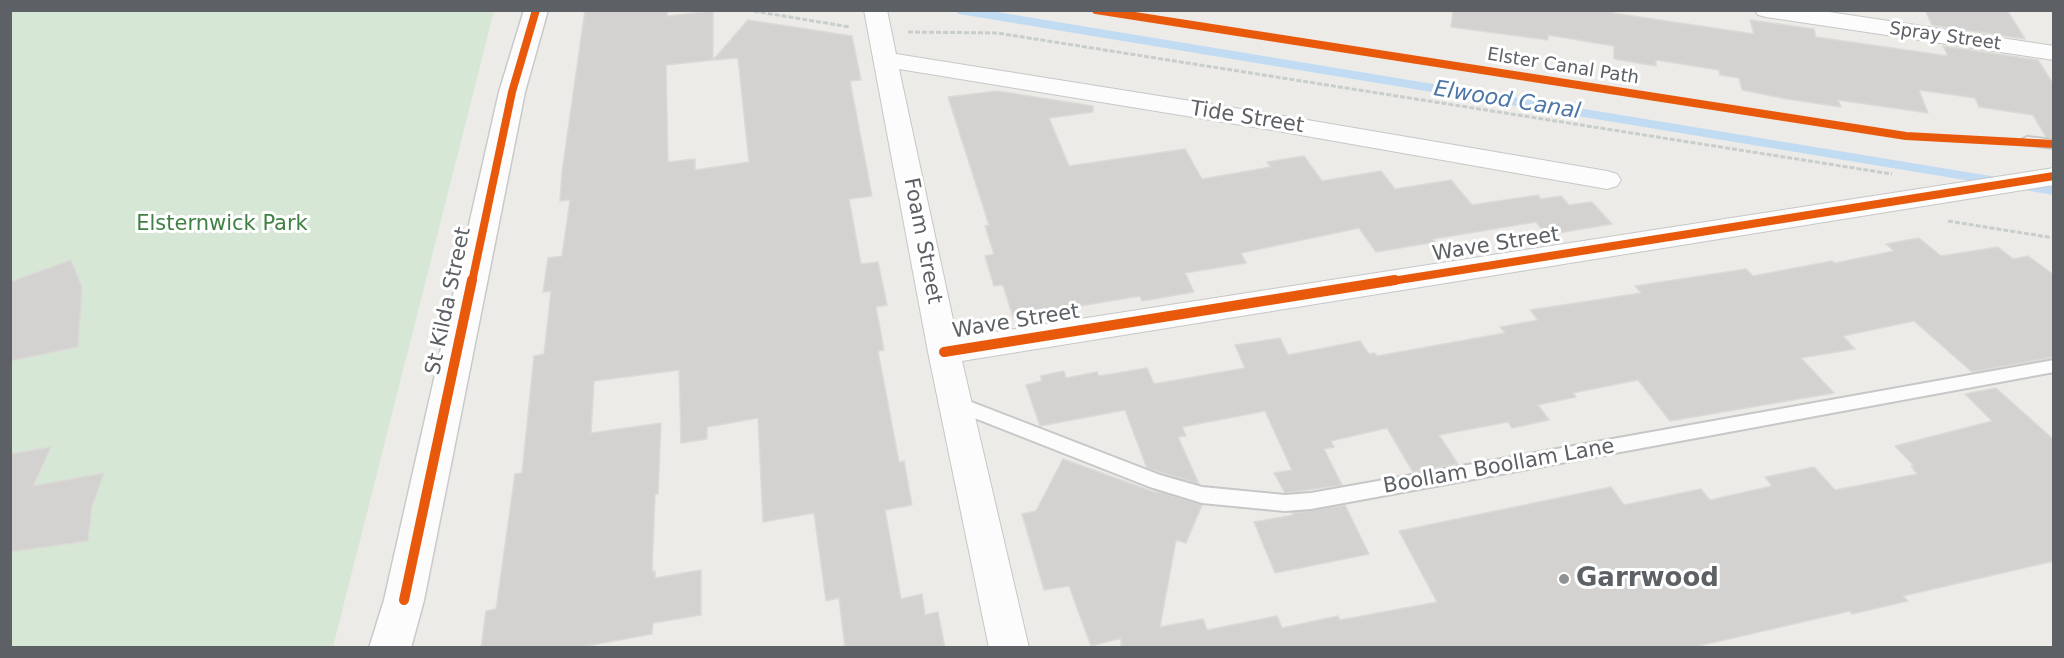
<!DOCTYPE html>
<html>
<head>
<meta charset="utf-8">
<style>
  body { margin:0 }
  #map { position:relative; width:2064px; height:658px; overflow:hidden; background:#ecebe8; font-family:"DejaVu Sans",sans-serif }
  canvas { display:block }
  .frame { position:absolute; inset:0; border:12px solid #5d6064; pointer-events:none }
</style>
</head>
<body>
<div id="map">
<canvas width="2064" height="658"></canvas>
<div class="frame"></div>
</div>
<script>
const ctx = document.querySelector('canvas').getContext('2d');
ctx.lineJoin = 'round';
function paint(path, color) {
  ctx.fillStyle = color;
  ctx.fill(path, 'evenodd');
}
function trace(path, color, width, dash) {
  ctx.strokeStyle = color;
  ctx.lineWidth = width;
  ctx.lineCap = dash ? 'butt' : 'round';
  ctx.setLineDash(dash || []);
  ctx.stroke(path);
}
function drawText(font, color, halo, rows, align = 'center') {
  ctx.font = font + ' "DejaVu Sans",sans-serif';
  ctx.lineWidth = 6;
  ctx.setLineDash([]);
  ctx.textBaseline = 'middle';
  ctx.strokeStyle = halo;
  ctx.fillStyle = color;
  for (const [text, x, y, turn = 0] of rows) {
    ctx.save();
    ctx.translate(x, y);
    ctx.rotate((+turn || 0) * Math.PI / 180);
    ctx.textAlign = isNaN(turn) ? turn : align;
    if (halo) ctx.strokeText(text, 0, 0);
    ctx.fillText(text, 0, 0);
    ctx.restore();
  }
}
paint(new Path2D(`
  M10,11h484l-161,636h-322z`), '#d7e7d5');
trace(new Path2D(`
  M960,10l1036,171
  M2025,186l29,5`), '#c1dcf2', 8);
const building = new Path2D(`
  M585,10h83l-1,6 46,-5v49l-47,5 2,97 27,-3v11l54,-8 -11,-104 -25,2 35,-40 104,16 9,44 -11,1 22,115 -23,3 12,65 17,-2 9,43 -11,2 8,43 -6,1 21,111 5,-1 8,44 -27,5 16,89 21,-5 3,21 13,-3 7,36h-100l-6,-50 -13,3 -12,-88 -51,9 -5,-104 -51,9v12l-26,4 -2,-73 -85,11 -3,52 70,-10 -3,71h-3l-3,77h3v7l46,-8v45l-48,8 -1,11 -76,14h-95l5,-37 10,-2 19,-135 7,-1 12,-117 10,-2 7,-63 -8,1 5,-34 14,-2 8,-56 -10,1 2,-29z
  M1453,10h160v3l141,21 -4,-14 64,9 2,8 132,19 -5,-10 95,14 16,25v53l-8,-1 -13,-22 -54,-8 -4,-9 -56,-8 9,23 -90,-13 3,7 -54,-8 -45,-9 -3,-12 -19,-3 -1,-5 -63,-10v6l-42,-7v-13l-66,-11v5l-97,-13z
  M1925,10h82l18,29 -93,-14z
  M997,91l96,15v6l-44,6 20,48 116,-17 17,30 69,-12 -4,-5 37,-6 18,25 59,-10 14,18 56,-9 21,25 66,-10 3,4 20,-3 8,9 23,-3 20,22 -66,11 -10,-13 -103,17 2,3 -59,10 -17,-24 -118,25 5,10 -61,10 9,19 -52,9 -2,-5 -127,21 -10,-32 -9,1 -9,-30 9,-2 -9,-28 4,-1 -41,-128z
  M1919,238l22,18 57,-9 15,12 15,-3 26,19v82l-82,15 -58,-51 -71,15 12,13 -54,9 33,35 -164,28 -32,-41 -65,13 3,4 -38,8 11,15 -37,8 -4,-6 -69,13 19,29 -45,8 -26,-44 -56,13 3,6 -10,2 18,36 -57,8 -11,-20 18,-3 -27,-59 -83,16 4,9 -8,1 21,47 -52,-16 -22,-58 -85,16 -14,-41 16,-4 -2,-5 24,-5 2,7 31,-6 2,4 48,-8 7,16 91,-16 -10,-23 45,-7 8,17 72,-14 9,13 6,-1 2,3 128,-23 -5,-6 38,-7 -8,-10 111,-17 -6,-7 111,-17 7,7 79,-15 3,2 59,-12 -8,-7z
  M71,260l11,27 -4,60 -68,14v-79z
  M1996,388l58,52v121l-151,35 5,5 -56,13 -2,-3 -160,37h-569v-10l-30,8 -22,-60 -25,4 -22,-76 14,-3 27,-52 94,34 -1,-2 46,14 -16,38 -10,-3 -16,87 43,-8 4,11 70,-14 5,12 56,-12 2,4 97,-18 -38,-71 212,-44 13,18 77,-16 9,11 62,-14 -7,-9 49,-10 21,23 82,-16 -6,-8h3l-19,-20 97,-25 -27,-27z
  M51,447l-18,39 71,-13 -12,33 -4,35 -78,11v-98z
  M1345,505l24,49 -94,19 -21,-51 39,-7 -1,-2z`);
paint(building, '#d3d2d0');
trace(building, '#dbdad7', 1.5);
const service = new Path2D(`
  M2027,137l27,3v8l-32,-4 -2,-3z
  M2054,360v12l-743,137 -26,2 -83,-8 -52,-16 -201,-79 -3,-5 3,-5 6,-2 6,2 199,77 42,12 83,8 26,-2z`);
const minor = new Path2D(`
  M864,10h23l9,44 376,60 335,57 10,3 4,6 -4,6 -10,3 -335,-59 -373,-61 58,269 1097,-170v17l-1092,176 67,287h-40l-61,-296z
  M1755,10h61l238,36v14l-288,-43 -8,-2z`);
const secondary = new Path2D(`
  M524,10h24l-23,82 -101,508 -13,48h-42l15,-48 115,-508z`);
trace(service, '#c7c7c7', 4);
trace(minor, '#c7c7c7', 2);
trace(secondary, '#c9c9c9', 3);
trace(new Path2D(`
  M747,10l103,17
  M1096,10l810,126 99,4
  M908,32l89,1 895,141
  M1948,221l106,17`), '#c9cdcb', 3, [5, 2]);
paint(service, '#fcfcfc');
paint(minor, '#fcfcfc');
paint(secondary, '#fcfcfc');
trace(new Path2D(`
  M1096,10l810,126 148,8
  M472,282l40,-190 24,-82
  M1386,282l668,-106`), '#e8590c', 8);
trace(new Path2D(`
  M944,352l451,-72
  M404,600l68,-320`), '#e8590c', 10);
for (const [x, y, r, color] of [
  [1564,579,6,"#8f9192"]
]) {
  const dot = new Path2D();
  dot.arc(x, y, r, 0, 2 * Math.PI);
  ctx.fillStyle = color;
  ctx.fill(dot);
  trace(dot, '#fff', 2);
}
drawText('18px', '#5d6064', '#fff', [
  ["Spray Street",1945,37,8],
  ["Elster Canal Path",1563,67,9]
]);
drawText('21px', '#5d6064', '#fff', [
  ["Tide Street",1247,118,9],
  ["Foam Street",922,241,79],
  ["Wave Street",1496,245,-9],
  ["St Kilda Street",449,301,-78],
  ["Wave Street",1016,322,-9],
  ["Boollam Boollam Lane",1499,467,-10]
]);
drawText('21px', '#3f8143', '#fff', [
  ["Elsternwick Park",222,225]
]);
drawText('italic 22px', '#4c76a6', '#fff', [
  ["Elwood Canal",1507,101,9]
]);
drawText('bold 26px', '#5d6064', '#fff', [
  ["Garrwood",1576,579]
], 'left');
</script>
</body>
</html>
